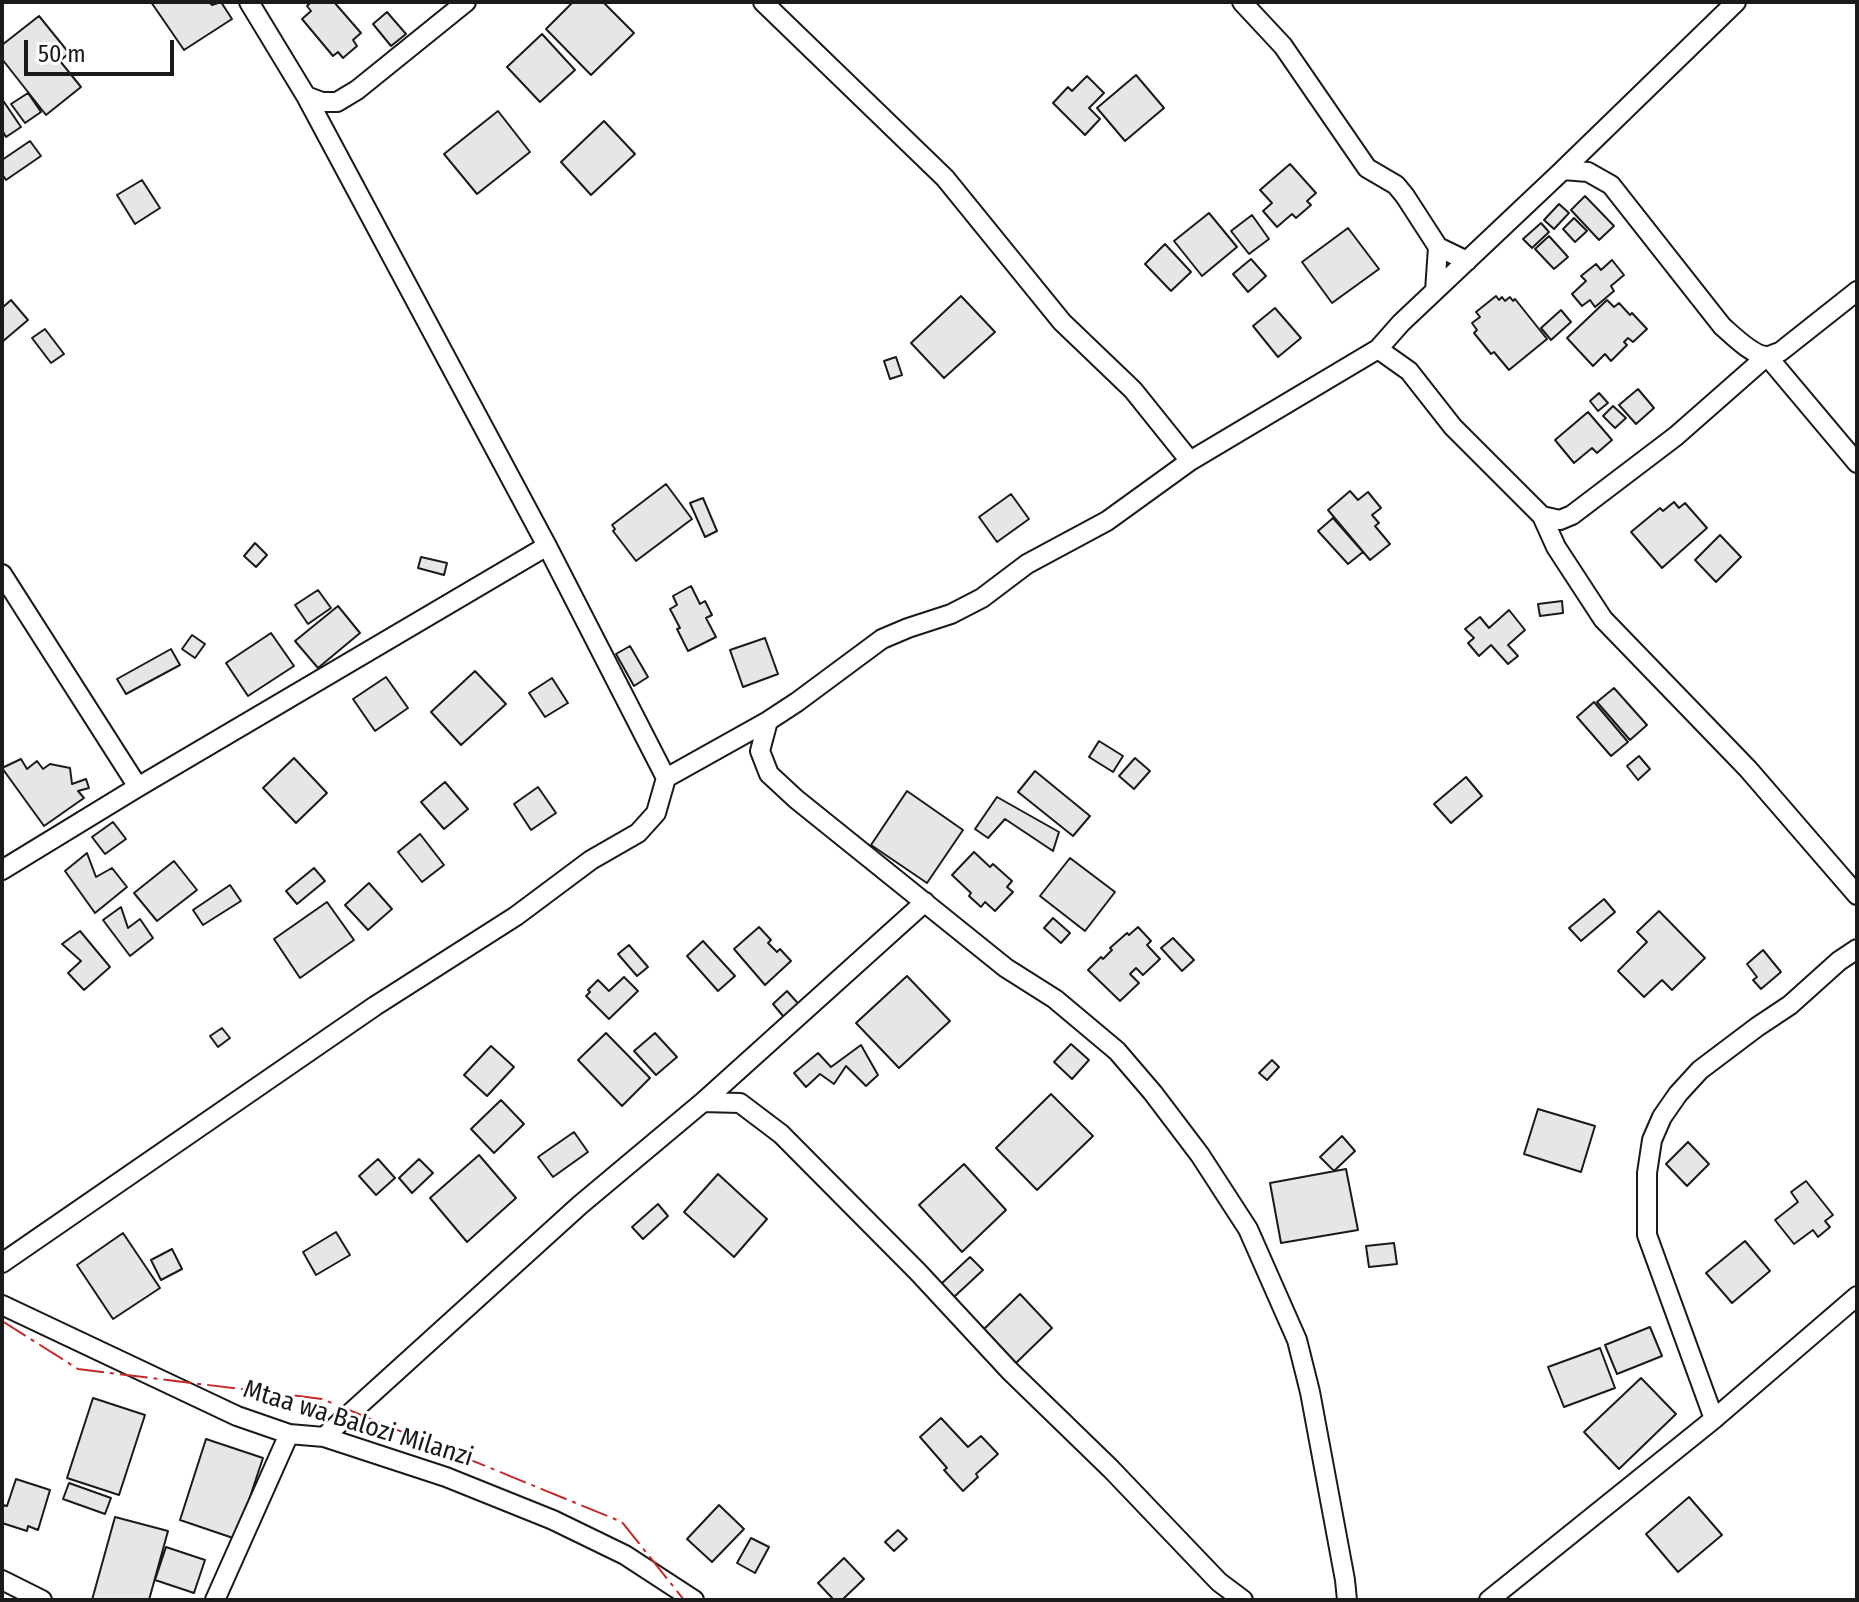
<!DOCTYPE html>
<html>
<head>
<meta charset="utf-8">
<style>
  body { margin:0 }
  #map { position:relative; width:1859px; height:1602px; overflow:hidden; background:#fff; font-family:"Fira Sans Condensed",sans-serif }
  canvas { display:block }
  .frame { position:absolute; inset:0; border:4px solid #1a1a1a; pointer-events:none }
  .scale { position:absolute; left:24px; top:40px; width:150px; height:36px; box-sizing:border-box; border:4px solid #1a1a1a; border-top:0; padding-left:10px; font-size:24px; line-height:28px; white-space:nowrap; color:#1a1a1a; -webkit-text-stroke:6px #fff; paint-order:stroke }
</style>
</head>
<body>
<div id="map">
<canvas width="1859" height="1602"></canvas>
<div class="frame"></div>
<div class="scale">50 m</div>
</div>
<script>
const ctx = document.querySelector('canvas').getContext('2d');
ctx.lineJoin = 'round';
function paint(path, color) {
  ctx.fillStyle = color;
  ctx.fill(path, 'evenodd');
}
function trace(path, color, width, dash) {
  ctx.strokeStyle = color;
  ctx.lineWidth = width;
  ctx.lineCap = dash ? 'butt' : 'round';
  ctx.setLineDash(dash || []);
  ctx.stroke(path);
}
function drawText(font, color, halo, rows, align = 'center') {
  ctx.font = font + ' "Fira Sans Condensed",sans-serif';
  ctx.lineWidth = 6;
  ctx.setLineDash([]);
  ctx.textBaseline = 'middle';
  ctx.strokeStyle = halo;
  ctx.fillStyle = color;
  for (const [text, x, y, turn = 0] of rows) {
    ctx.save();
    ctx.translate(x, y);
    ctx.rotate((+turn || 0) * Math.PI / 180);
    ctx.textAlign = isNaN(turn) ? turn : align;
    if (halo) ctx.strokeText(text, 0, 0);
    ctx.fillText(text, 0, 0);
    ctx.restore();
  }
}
const building = new Path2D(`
  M151,2h58l3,3 9,-3 11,17 -48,31z
  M311,2h23l27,31 -8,7 4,6 -14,12 -5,-6 -5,4 -31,-37 9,-8 -4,-5z
  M573,2h30l31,31 -43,42 -45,-46z
  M387,12l19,22 -15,12 -18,-22z
  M39,16l30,37 -9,8 21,26 -35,28 -44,-56v-14z
  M542,34l33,36 -35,32 -33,-35z
  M1136,75l28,33 -39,33 -28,-33z
  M1087,76l17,17 -15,15 11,11 -15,16 -32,-32 15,-16 4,4z
  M28,93l13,19 -16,11 -14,-19z
  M2,99l19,28 -15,10 -4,-7z
  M498,111l32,41 -53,42 -33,-40z
  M604,121l31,33 -44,41 -30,-33z
  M30,141l11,15 -35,24 -4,-6v-14z
  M1290,164l26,29 -9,8 4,4 -15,13 -4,-4 -15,13 -14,-16 9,-8 -12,-13z
  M142,180l18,28 -25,16 -18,-29z
  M1585,196l29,30 -15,14 -28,-30z
  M1559,204l10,9 -15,16 -10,-9z
  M1209,213l28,34 -35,29 -28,-35z
  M1252,215l17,24 -20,15 -18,-23z
  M1574,218l13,13 -12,11 -12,-13z
  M1541,223l8,9 -17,16 -9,-9z
  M1348,228l31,41 -47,34 -30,-41z
  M1549,236l19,21 -14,12 -19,-20z
  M1165,244l26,28 -20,19 -26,-27z
  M1251,259l15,17 -18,16 -15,-18z
  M1612,260l12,15 -13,11 3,5 -19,16 -5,-7 -8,6 -10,-12 14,-13 -5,-5 15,-12 5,6z
  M961,296l34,36 -51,46 -33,-35z
  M1496,296l3,4 3,-3 3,4 5,-4 3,4 2,-2 32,40 -38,31 -15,-18 -3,2 -17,-21 3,-3 -5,-7 8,-6 -4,-5z
  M11,300l17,20 -26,22v-34z
  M1607,300l7,7 5,-4 11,12 2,-2 15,16 -14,13 -5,-4 -4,4 3,3 -16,16 -6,-7 -12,12 -26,-28z
  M1275,308l26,30 -23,19 -25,-31z
  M1561,310l10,12 -20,18 -10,-12z
  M45,329l19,25 -13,9 -19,-25z
  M896,357l6,18 -12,4 -6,-18z
  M1638,389l16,19 -18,16 -17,-19z
  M1599,393l9,10 -10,8 -8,-10z
  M1613,406l13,12 -11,10 -12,-12z
  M1588,412l24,28 -15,13 -5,-5 -18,15 -19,-23z
  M666,484l26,35 -56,42 -23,-30 2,-2 -3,-4z
  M1350,491l8,9 10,-8 13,16 -9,7 7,8 -4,3 15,18 -20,16 -42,-50z
  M1011,494l18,25 -32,23 -18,-25z
  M703,498l14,33 -12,6 -15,-34z
  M1674,502l5,6 6,-5 22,25 -45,40 -31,-36 29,-24 3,3z
  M1333,518l30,34 -15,12 -30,-33z
  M1720,535l21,22 -25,25 -21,-22z
  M255,543l12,12 -11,12 -12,-11z
  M421,557l26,6 -3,12 -26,-7z
  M691,586l9,18 5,-3 7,14 -6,3 10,19 -28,14 -11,-22 3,-1 -10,-19 7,-4 -4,-9z
  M318,590l13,18 -23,16 -13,-19z
  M1562,601l1,12 -23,3 -2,-12z
  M338,606l22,27 -42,35 -23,-27z
  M1509,610l16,20 -17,15 10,11 -10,8 -17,-19 -12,11 -11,-13 6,-5 -9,-9 15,-12 9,11z
  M271,633l23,33 -46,30 -22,-33z
  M192,635l13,9 -10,14 -13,-9z
  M765,638l13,36 -35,13 -13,-37z
  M630,646l18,31 -14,9 -18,-32z
  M171,649l9,16 -54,29 -9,-15z
  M475,671l31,33 -45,41 -30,-33z
  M386,677l22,31 -33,23 -22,-32z
  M552,678l16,25 -23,14 -16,-24z
  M1614,688l33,37 -17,15 -33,-38z
  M1594,702l34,40 -17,14 -34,-39z
  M1099,741l24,15 -10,16 -24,-15z
  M1639,756l11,13 -12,11 -11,-14z
  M294,758l33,35 -31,30 -33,-35z
  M1135,758l15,13 -16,18 -15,-13z
  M21,759l6,10 10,-8 6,8 7,-5 20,4 2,16 14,-5 3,9 -11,3 6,7 -40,28 -42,-58z
  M1035,771l55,45 -17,20 -55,-44z
  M1466,777l16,19 -31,27 -17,-19z
  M445,782l23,27 -24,20 -23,-27z
  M538,787l18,26 -25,17 -17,-26z
  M907,791l56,39 -36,53 -56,-38z
  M997,797l62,35 -6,19 -48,-32 -17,19 -13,-9z
  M113,822l13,17 -21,15 -13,-17z
  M420,834l24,31 -22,17 -24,-30z
  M974,852l16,15 3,-3 19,17 -5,6 6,5 -18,19 -10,-9 -4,5 -12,-11 2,-3 -19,-18z
  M87,853l9,24 16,-9 15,19 -32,26 -30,-42z
  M1070,858l45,34 -30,39 -45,-35z
  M174,861l23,29 -40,31 -23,-28z
  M314,868l11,13 -28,23 -11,-13z
  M369,883l23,26 -24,21 -23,-25z
  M230,885l11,16 -38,24 -10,-15z
  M1604,899l11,13 -34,29 -12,-13z
  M327,902l27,38 -54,38 -26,-39z
  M121,907l7,21 12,-9 13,19 -23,18 -27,-36z
  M1659,911l46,47 -33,32 -10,-10 -18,17 -26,-26 29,-29 -10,-10z
  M1053,918l17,15 -9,10 -17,-15z
  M759,927l12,13 -3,3 9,9 3,-3 11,12 -26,24 -31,-36z
  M1138,927l13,14 -4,4 13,14 -17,16 -7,-7 -6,6 9,9 -19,18 -32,-31 13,-13 2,2 9,-9 -2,-2 17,-15 2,2z
  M80,931l30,36 -26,23 -16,-17 13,-12 -19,-17z
  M1173,938l21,22 -12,11 -21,-23z
  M703,941l32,35 -17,15 -31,-35z
  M629,945l19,22 -11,9 -19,-22z
  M1763,950l18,22 -20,17 -8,-9 4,-3 -10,-13z
  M907,976l43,45 -51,47 -43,-45z
  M624,977l14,14 -29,28 -23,-23 4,-4 -2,-2 10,-10 11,11z
  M787,991l16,18 -15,13 -15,-18z
  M222,1028l8,10 -12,9 -8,-11z
  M606,1033l44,45 -28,28 -44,-46z
  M655,1033l22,24 -21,18 -22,-24z
  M1071,1044l18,16 -17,19 -18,-17z
  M861,1045l17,30 -12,11 -20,-20 -12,18 -14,-10 -14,13 -12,-14 24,-20 13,14z
  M491,1046l23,21 -27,29 -23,-21z
  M1272,1060l7,7 -12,13 -8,-7z
  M1051,1094l42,42 -56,54 -41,-42z
  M501,1100l23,24 -30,29 -23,-24z
  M1538,1109l57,17 -14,46 -57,-18z
  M574,1132l14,20 -35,25 -15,-20z
  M1342,1136l13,15 -21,20 -14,-14z
  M1688,1142l21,22 -22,22 -21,-22z
  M479,1155l37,43 -49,44 -37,-44z
  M378,1159l17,19 -19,17 -17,-19z
  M419,1159l14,14 -21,20 -13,-15z
  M964,1164l42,46 -44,42 -43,-47z
  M1346,1169l12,61 -77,13 -11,-60z
  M718,1174l49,45 -33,38 -50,-45z
  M1806,1181l27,34 -8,6 5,6 -12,10 -5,-7 -19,14 -19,-24 23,-18 -7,-10z
  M658,1204l10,12 -25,23 -11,-12z
  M336,1232l14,23 -34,20 -13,-23z
  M123,1233l37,55 -47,31 -36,-54z
  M1745,1241l25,30 -38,32 -26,-30z
  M1394,1243l3,21 -28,3 -3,-21z
  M172,1249l10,20 -21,11 -10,-20z
  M970,1257l13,13 -29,27 -13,-13z
  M1020,1294l32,34 -36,35 -32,-34z
  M1650,1327l12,29 -45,18 -12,-29z
  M1600,1348l15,40 -51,19 -16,-40z
  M1641,1378l35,36 -57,55 -35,-37z
  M93,1398l52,17 -26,80 -52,-17z
  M941,1418l27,29 13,-11 17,18 -22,20 2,3 -15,14 -19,-21 3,-2 -27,-31z
  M206,1439l57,19 -27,81 -56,-19z
  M16,1479l34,11 -12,40 -10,-4 -1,5 -25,-8 1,-18 4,1z
  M69,1483l42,15 -6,16 -42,-15z
  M1689,1497l33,38 -44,37 -32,-38z
  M719,1505l25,24 -32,33 -25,-23z
  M115,1517l53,14 -19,69h-57z
  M898,1530l9,9 -13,12 -9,-9z
  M751,1538l18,9 -14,26 -18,-10z
  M166,1547l39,13 -11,33 -39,-13z
  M844,1558l20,21 -22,21h-8l-16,-17z`);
paint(building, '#e6e6e6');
trace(building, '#1a1a1a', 2);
const street = new Path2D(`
  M249,2l57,94 16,6h15l20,-12 109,-88
  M763,2l182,176 117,144 71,68 57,71
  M1242,2l41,44 84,122 29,17 9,11 33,51 29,14
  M1563,170l173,-168
  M1435,291l3,-44
  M1378,349l31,22 44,56 89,89 14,31 47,72 145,150 109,126
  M1542,516l18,4 12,-5 104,-79 91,-80 90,107
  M2,574l136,213
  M666,778l102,-57
  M2,870l136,-83 409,-241
  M703,1102l37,1 41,31 137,138 91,98 102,99 108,113 24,18
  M2,1263l373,-257 141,-90 75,-56 47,-27 18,-20 10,-35 -119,-232 -241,-450
  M2,1305l235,111 52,18 35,3 122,40 107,43 72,35 69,45
  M1714,1419l-67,-184v-62l5,-33 10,-23 16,-23 22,-24 57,-43 33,-22 49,-44 18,-12
  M324,1437l256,-232 123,-103 222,-200
  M2,1580l40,20
  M215,1600l74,-166
  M1347,1600l-2,-20 -35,-188 -13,-52 -49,-111 -48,-74 -47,-62 -36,-42 -62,-52 -49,-31 -210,-169 -27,-25 -9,-23 8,-30 29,-19 85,-63 26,-11 43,-14 31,-16 45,-34 80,-43 83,-60 188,-112 23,-26 162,-153 25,2 23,13 111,141c10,9 31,30 45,30 4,0 8,-3 13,-4l77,-61
  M1489,1600l225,-181 143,-123`);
trace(street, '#1a1a1a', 22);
trace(street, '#fff', 18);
trace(new Path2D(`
  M2,1321l76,48 244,30 300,123 62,78`), '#c62828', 2, [28, 6, 4, 6]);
drawText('26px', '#1a1a1a', '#fff', [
  ["Mtaa wa Balozi Milanzi",358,1424,17]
]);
</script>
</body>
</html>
